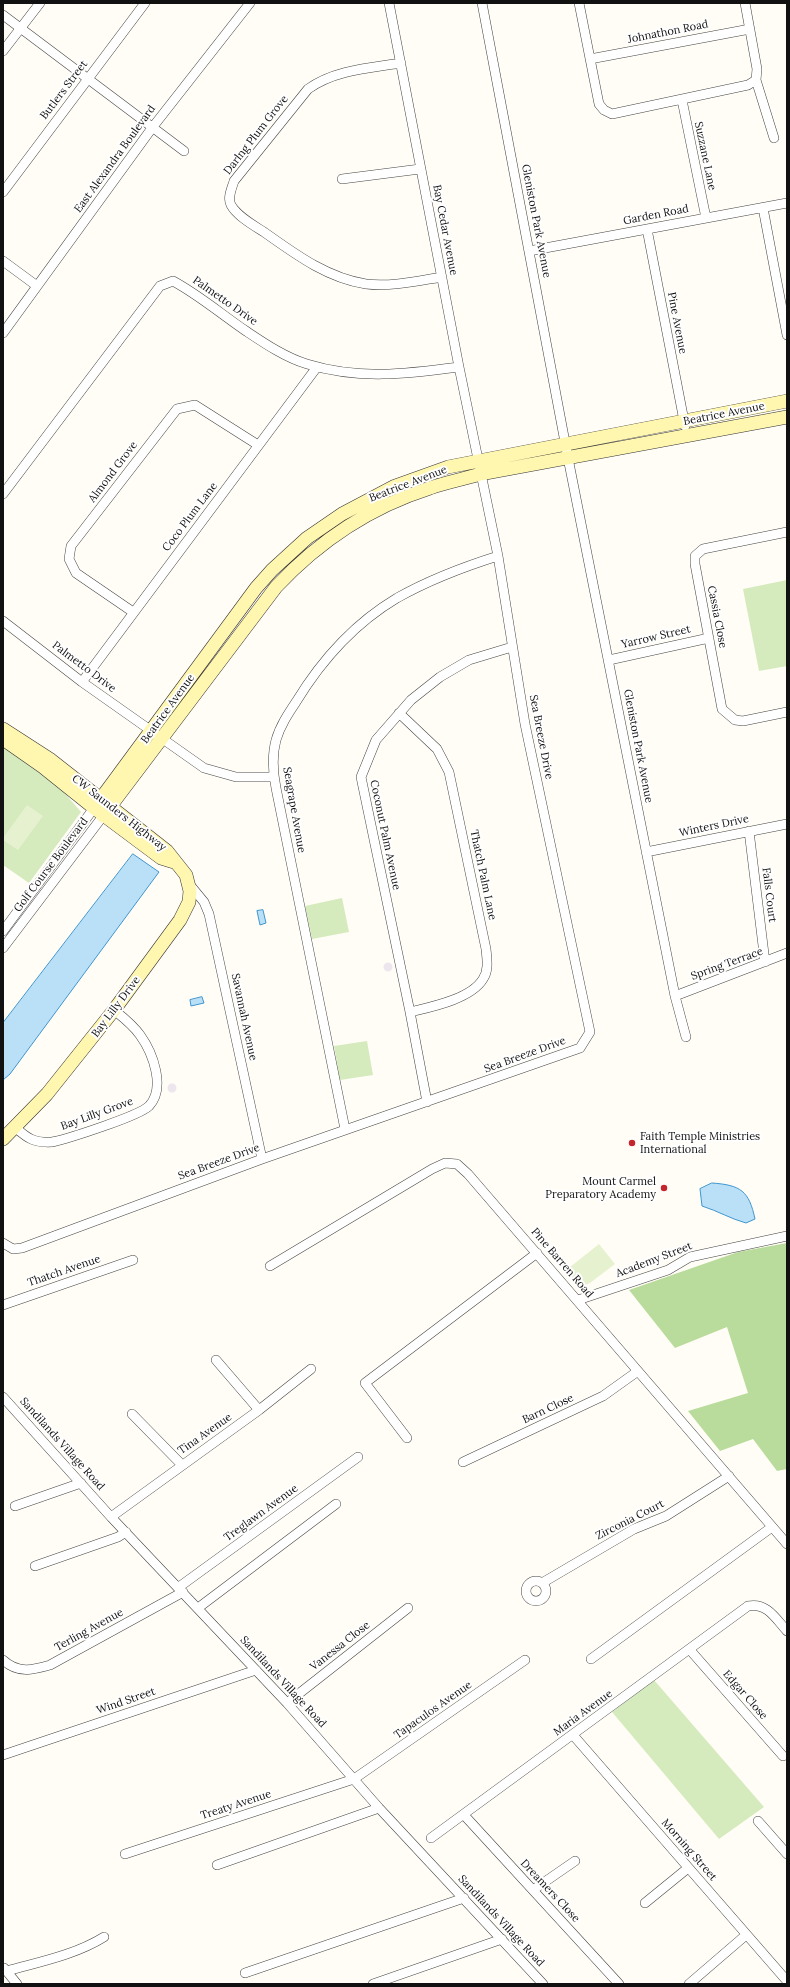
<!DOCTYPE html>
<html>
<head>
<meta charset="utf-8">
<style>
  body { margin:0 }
  #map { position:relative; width:790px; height:1987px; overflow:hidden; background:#fffdf5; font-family:Lora,serif }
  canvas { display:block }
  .frame { position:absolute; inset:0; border:4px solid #111; pointer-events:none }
</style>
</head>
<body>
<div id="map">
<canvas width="790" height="1987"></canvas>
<div class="frame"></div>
</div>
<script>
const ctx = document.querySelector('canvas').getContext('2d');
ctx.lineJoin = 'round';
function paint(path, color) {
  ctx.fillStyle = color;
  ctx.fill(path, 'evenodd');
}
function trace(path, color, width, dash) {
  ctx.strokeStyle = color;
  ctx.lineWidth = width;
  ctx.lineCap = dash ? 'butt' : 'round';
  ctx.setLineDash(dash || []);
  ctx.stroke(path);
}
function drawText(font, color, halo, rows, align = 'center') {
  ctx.font = font + ' Lora,serif';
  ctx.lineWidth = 4;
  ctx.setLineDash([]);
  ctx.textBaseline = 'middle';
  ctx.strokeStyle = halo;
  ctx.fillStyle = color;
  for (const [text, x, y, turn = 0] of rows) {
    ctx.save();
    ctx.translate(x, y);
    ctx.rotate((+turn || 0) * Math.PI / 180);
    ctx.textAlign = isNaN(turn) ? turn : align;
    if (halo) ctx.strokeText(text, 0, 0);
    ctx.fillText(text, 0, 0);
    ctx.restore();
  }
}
paint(new Path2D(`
  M383.5 967a4.5 4.5 0 1 1 9 0a4.5 4.5 0 1 1-9 0Z
  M167.5 1088a4.5 4.5 0 1 1 9 0a4.5 4.5 0 1 1-9 0Z`), '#eee6ef');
paint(new Path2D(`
  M787,580v86l-28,5 -16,-82z
  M3,745l59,45 19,22 -52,71 -26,-18z
  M342,898l7,34 -37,7 -7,-33z
  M367,1041l6,34 -33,5 -6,-34z
  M654,1680l110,127 -45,32 -107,-127z`), '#d5ebbd');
paint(new Path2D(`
  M787,1243v226l-10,2 -24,-32 -33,12 -32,-40 60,-18 -21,-66 -52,21 -46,-58 109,-38z`), '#b9dc9c');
paint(new Path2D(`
  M27,805l16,11 -25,34 -15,-10v-2z
  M599,1244l16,20 -25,19 -12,5 -13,-17z`), '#e6f2cf');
const water = new Path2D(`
  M133,854l26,18 -149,202 -7,6v-57z
  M263,910l3,13 -6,2 -3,-14z
  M202,997l2,6 -13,3 -1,-6z
  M712,1183c29,2 37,8 43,36l-9,4c-15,-4 -28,-12 -44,-17l-2,-17z`);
paint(water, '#b9e0f7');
trace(water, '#3f96cf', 1);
const minor = new Path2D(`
  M482,3l86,455 107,538 11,41
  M579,3l20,101 5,6 8,4 136,-29 8,-5 1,-11 -12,-66
  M3,15l181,136
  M3,51l37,-48
  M590,59l160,-30
  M401,63c-32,5 -67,7 -93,26l-74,92c-2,7 -7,17 -3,24 6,11 22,20 33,27 31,22 63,46 102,52 25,3 51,-3 76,-7
  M756,80l18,58
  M682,100l24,118
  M342,179l78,-10
  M3,192l142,-189
  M763,208l24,127
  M647,229l38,197
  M529,251l258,-48
  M3,261l34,25
  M3,333l149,-205 98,-125
  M3,494l157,-208 13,-5c26,14 48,33 73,50 18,12 40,27 61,33 52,16 99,10 152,3
  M787,532l-84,17 -8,7v8l27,145 13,11 8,1 44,-9
  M133,612l-57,-39 -7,-14 2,-13 106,-137 18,-4 63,40
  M3,621l79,61 122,86 32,9h38
  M609,660l100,-22
  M82,682l235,-315
  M399,713l38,36 12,23 37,177c1,10 3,21 -3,30 -12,20 -52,28 -73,33
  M749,831l16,131
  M646,852l141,-28
  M190,885l14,17 5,12 53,245
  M3,931l91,-123
  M3,948l100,-132
  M675,996l112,-43
  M427,1102l-17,-90 -49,-235 15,-37 35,-40 29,-23 29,-17 43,-13
  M16,1128c12,11 19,15 36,14 15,-3 87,-26 97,-36 17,-18 4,-53 -9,-71 -7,-10 -16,-17 -26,-25
  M345,1129l-69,-341c-3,-15 -4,-33 0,-48 4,-14 12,-26 20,-38 25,-41 59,-79 101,-104 32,-18 66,-31 101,-42
  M3,1243l10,6 9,-1 240,-89 318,-111 10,-16 -65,-308 -27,-168 -39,-189 -70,-364
  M270,1266l162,-97 13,-6 12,1 11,10 319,370
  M578,1300l90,-30 22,-13 97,-21
  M3,1305l130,-45
  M216,1360l43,50
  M3,1397l108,120 176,186 92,105 164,176
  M132,1414l50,51
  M407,1438l-42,-55 172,-130
  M463,1462l140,-66 35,-25
  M15,1506l66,-23
  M111,1517l148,-107 52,-41
  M35,1566l83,-29 8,-5
  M526 1591a10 10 0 1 1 20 0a10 10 0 1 1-20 0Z
  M542,1583l92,-54 32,-13 63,-40
  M179,1587l179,-130
  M198,1608l138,-104
  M690,1650l93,106
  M591,1659l181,-132
  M3,1660c15,14 30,10 47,5l133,-73
  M287,1703l121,-95
  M573,1735l214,246
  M3,1755l253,-85
  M464,1815l155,169
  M758,1821l29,33
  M431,1838l317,-232c19,-4 28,13 39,25
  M125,1854l229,-75 171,-119
  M217,1865l162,-57
  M533,1890l42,-29
  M645,1903l43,-35
  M4,1968l13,16
  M7,1971c32,-9 68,-16 97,-34
  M245,1973l219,-75
  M373,1984l129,-45
  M689,1984l57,-49`);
const secondary = new Path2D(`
  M3,729l48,31 116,91 19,24 4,16 -1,11 -9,18 -66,90 -67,84 -44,45
  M3,739l40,28 51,41 67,50 13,4
  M94,808l162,-220 16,-18 35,-32 35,-24 53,-28 53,-19 339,-66
  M103,816l173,-229c43,-46 94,-80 154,-99 17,-6 34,-9 50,-14l307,-57`);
trace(minor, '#444', 10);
trace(secondary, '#333', 14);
trace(minor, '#fff', 9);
trace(secondary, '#fff6b0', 13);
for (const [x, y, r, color] of [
  [632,1143,4,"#c4262e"],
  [664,1188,4,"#c4262e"]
]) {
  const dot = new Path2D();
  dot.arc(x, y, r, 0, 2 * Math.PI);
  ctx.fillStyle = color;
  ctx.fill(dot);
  trace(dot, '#fff', 1.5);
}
drawText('11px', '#111', '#fff', [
  ["Johnathon Road",668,32,-11],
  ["Butlers Street",64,90,-53],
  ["Darlng Plum Grove",256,135,-52],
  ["Suzzane Lane",705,156,78],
  ["East Alexandra Boulevard",115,159,-54],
  ["Garden Road",656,215,-11],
  ["Gleniston Park Avenue",536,221,79],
  ["Bay Cedar Avenue",445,230,79],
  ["Palmetto Drive",225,301,35],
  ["Pine Avenue",677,323,79],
  ["Beatrice Avenue",724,414,-11],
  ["Almond Grove",113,472,-53],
  ["Beatrice Avenue",408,484,-21],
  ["Coco Plum Lane",190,517,-53],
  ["Cassia Close",717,617,79],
  ["Yarrow Street",656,637,-13],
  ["Palmetto Drive",84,667,37],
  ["Beatrice Avenue",168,709,-54],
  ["Sea Breeze Drive",541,737,79],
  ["Gleniston Park Avenue",638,746,79],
  ["Seagrape Avenue",294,810,80],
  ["CW Saunders Highway",119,813,38],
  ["Winters Drive",714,826,-12],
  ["Coconut Palm Avenue",385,835,78],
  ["Golf Course Boulevard",51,865,-53],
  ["Thatch Palm Lane",483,875,78],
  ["Falls Court",769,895,83],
  ["Spring Terrace",727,964,-20],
  ["Bay Lilly Drive",116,1007,-53],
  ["Savannah Avenue",244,1017,78],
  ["Sea Breeze Drive",525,1055,-20],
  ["Bay Lilly Grove",97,1114,-20],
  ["Sea Breeze Drive",219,1162,-20],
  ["Academy Street",654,1260,-21],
  ["Pine Barren Road",562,1263,49],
  ["Thatch Avenue",64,1271,-19],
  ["Barn Close",548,1409,-25],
  ["Tina Avenue",205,1434,-35],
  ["Sandilands Village Road",62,1444,48],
  ["Treglawn Avenue",261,1513,-36],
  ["Zirconia Court",630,1520,-27],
  ["Terling Avenue",89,1630,-29],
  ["Vanessa Close",340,1646,-38],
  ["Sandilands Village Road",283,1682,47],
  ["Edgar Close",745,1695,49],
  ["Wind Street",126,1701,-19],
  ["Tapaculos Avenue",433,1710,-35],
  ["Maria Avenue",583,1713,-36],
  ["Treaty Avenue",236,1805,-18],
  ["Morning Street",689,1850,49],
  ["Dreamers Close",550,1891,47],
  ["Sandilands Village Road",501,1921,47]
]);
drawText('11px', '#111', '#fff', [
  ["Faith Temple Ministries",640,1137],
  ["International",640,1150],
  ["Mount Carmel",656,1182,"right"],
  ["Preparatory Academy",656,1195,"right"]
], 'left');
</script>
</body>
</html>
